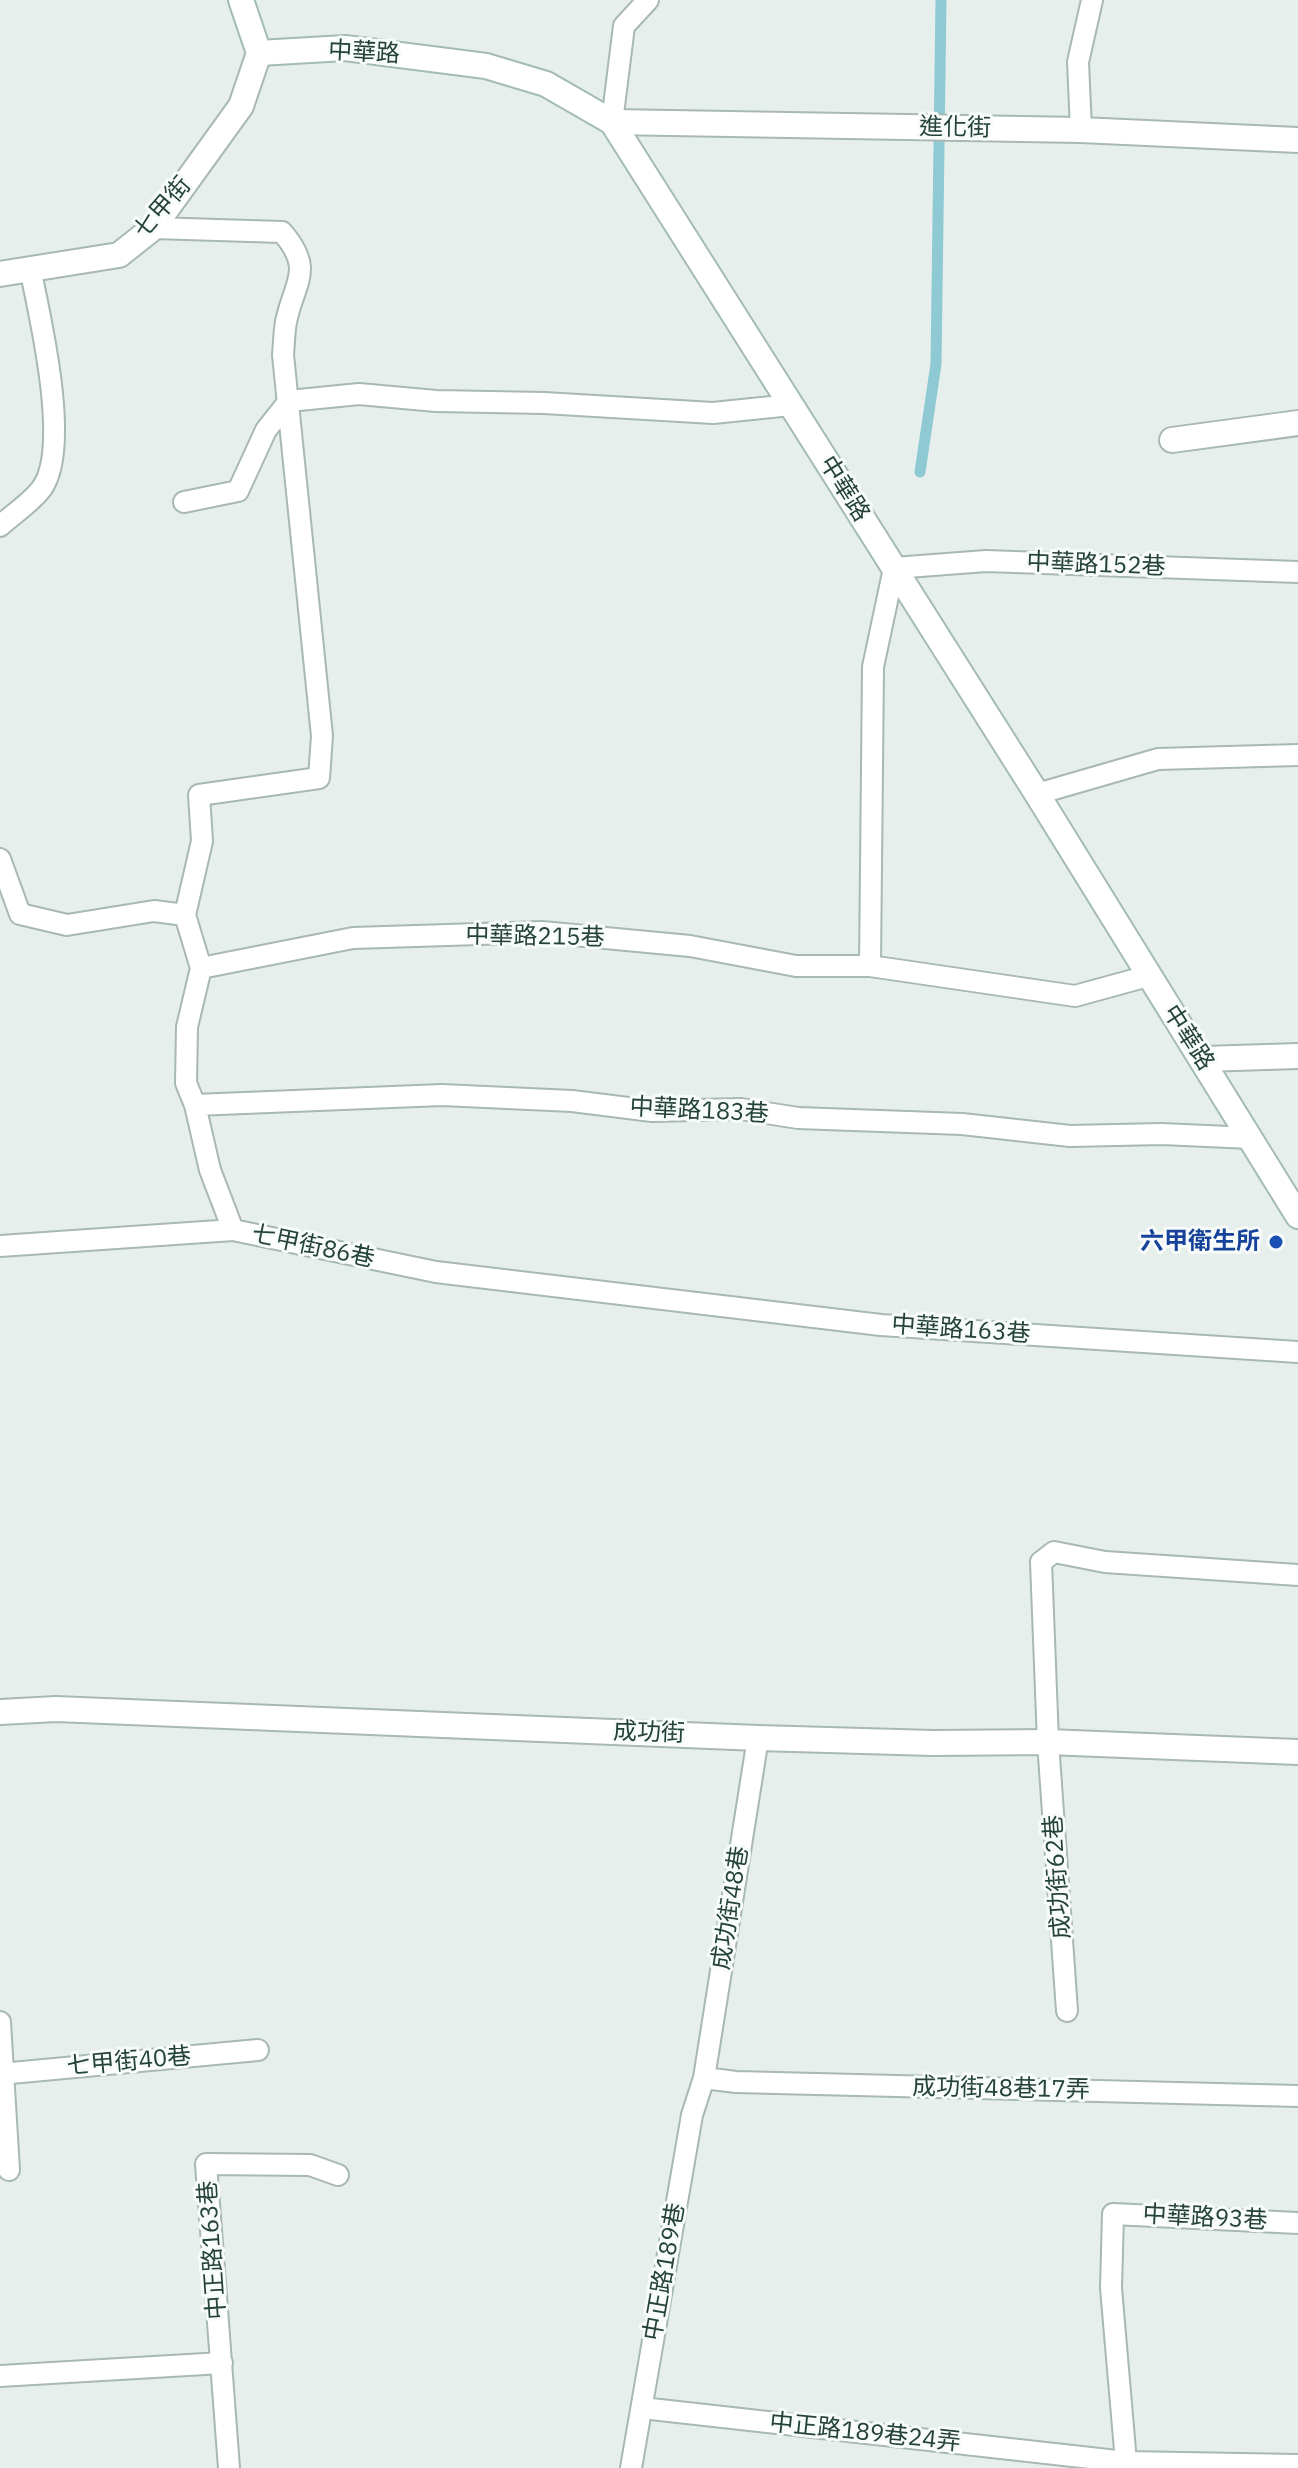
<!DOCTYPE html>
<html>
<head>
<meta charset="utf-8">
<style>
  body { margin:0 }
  canvas { display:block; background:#e6efeb }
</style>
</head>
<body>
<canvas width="1298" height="2468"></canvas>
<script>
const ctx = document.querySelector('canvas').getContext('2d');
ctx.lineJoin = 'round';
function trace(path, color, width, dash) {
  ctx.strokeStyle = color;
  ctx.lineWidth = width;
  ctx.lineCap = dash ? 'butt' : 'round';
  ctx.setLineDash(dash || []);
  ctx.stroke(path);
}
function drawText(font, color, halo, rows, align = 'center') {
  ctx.font = font + ' "IBM Plex Sans","Noto Sans TC",sans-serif';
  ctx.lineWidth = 6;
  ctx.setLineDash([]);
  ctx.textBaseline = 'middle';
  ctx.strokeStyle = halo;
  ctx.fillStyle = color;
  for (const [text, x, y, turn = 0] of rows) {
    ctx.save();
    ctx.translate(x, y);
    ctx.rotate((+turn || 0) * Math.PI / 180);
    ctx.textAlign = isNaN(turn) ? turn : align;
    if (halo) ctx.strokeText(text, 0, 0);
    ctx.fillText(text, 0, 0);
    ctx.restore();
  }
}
trace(new Path2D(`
  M920,472l16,-108 5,-364`), '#8ec9d4', 11);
const lane = new Path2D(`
  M612,122l12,-96 24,-26
  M1081,130l-3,-68 14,-62
  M153,228l129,4c33,38 12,50 4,90 -2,11 -2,22 -3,33l39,381 -3,42 -120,17 3,46 -17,74
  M184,502l54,-11 28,-61 23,-29 70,-7 77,7 108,2 169,10 78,-8
  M0,526c13,-12 32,-24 42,-38 29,-41 -2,-171 -12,-220
  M1037,794l121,-35 140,-4
  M0,859l20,55 47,11 87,-14 31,4 16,53
  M870,966l3,-299 21,-99 92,-7 312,11
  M201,968l152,-30 189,-6 148,14 106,20h74l205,30 73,-20
  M201,968l-14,59 -1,56 9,22 15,65 23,60
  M195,1105l247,-10 130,6 80,10 89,-2 57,9 164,6 108,12 92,-2 89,4
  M0,1246l233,-16 203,42 445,53 417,27
  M1067,2011l-19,-269 -7,-180 13,-10 51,10 193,13
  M0,2022l9,148
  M0,2074l258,-24
  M704,2078l32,4 562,14
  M0,2376l222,-13
  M642,2408l484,54 172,3
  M1126,2462l-15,-174 2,-74 185,9
  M229,2468l-23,-304 104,1 28,10
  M631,2468l61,-353 12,-37 54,-340`);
const street = new Path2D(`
  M612,122l469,8 217,10
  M0,274l119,-19 34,-27 88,-122 18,-53
  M1172,440l126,-17
  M1203,1059l95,-3
  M0,1712l56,-3 702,29 175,5 115,-1 250,10`);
const secondary = new Path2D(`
  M241,0l18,53 86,-5 141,18 60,18 66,38 425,672 261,422`);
trace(lane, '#a8b8b2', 24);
trace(street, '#a8b8b2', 28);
trace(secondary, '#a4bbb3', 28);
trace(lane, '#fff', 20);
trace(street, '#fff', 24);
trace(secondary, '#fff', 24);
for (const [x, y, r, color] of [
  [1276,1242,8,"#1a4fb4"]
]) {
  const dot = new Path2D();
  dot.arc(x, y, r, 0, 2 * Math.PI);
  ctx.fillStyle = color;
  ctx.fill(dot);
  trace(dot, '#f7fbf9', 3);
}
drawText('24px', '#24423a', '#f7fbf9', [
  ["中華路",364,53,3],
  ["進化街",955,128,1],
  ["七甲街",163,208,-49],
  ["中華路",844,489,58],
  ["中華路152巷",1096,565,2],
  ["中華路215巷",535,937,1],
  ["中華路",1188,1038,57],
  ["中華路183巷",699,1111,3],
  ["七甲街86巷",313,1247,12],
  ["中華路163巷",961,1330,4],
  ["成功街",649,1733,2],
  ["成功街62巷",1058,1877,-94],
  ["成功街48巷",731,1908,-81],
  ["七甲街40巷",129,2062,-5],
  ["成功街48巷17弄",1001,2089,1],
  ["中華路93巷",1205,2218,3],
  ["中正路163巷",213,2250,-94],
  ["中正路189巷",665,2272,-80],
  ["中正路189巷24弄",865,2433,6]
]);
drawText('bold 24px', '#164399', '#f7fbf9', [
  ["六甲衛生所",1260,1242]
], 'right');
</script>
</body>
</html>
